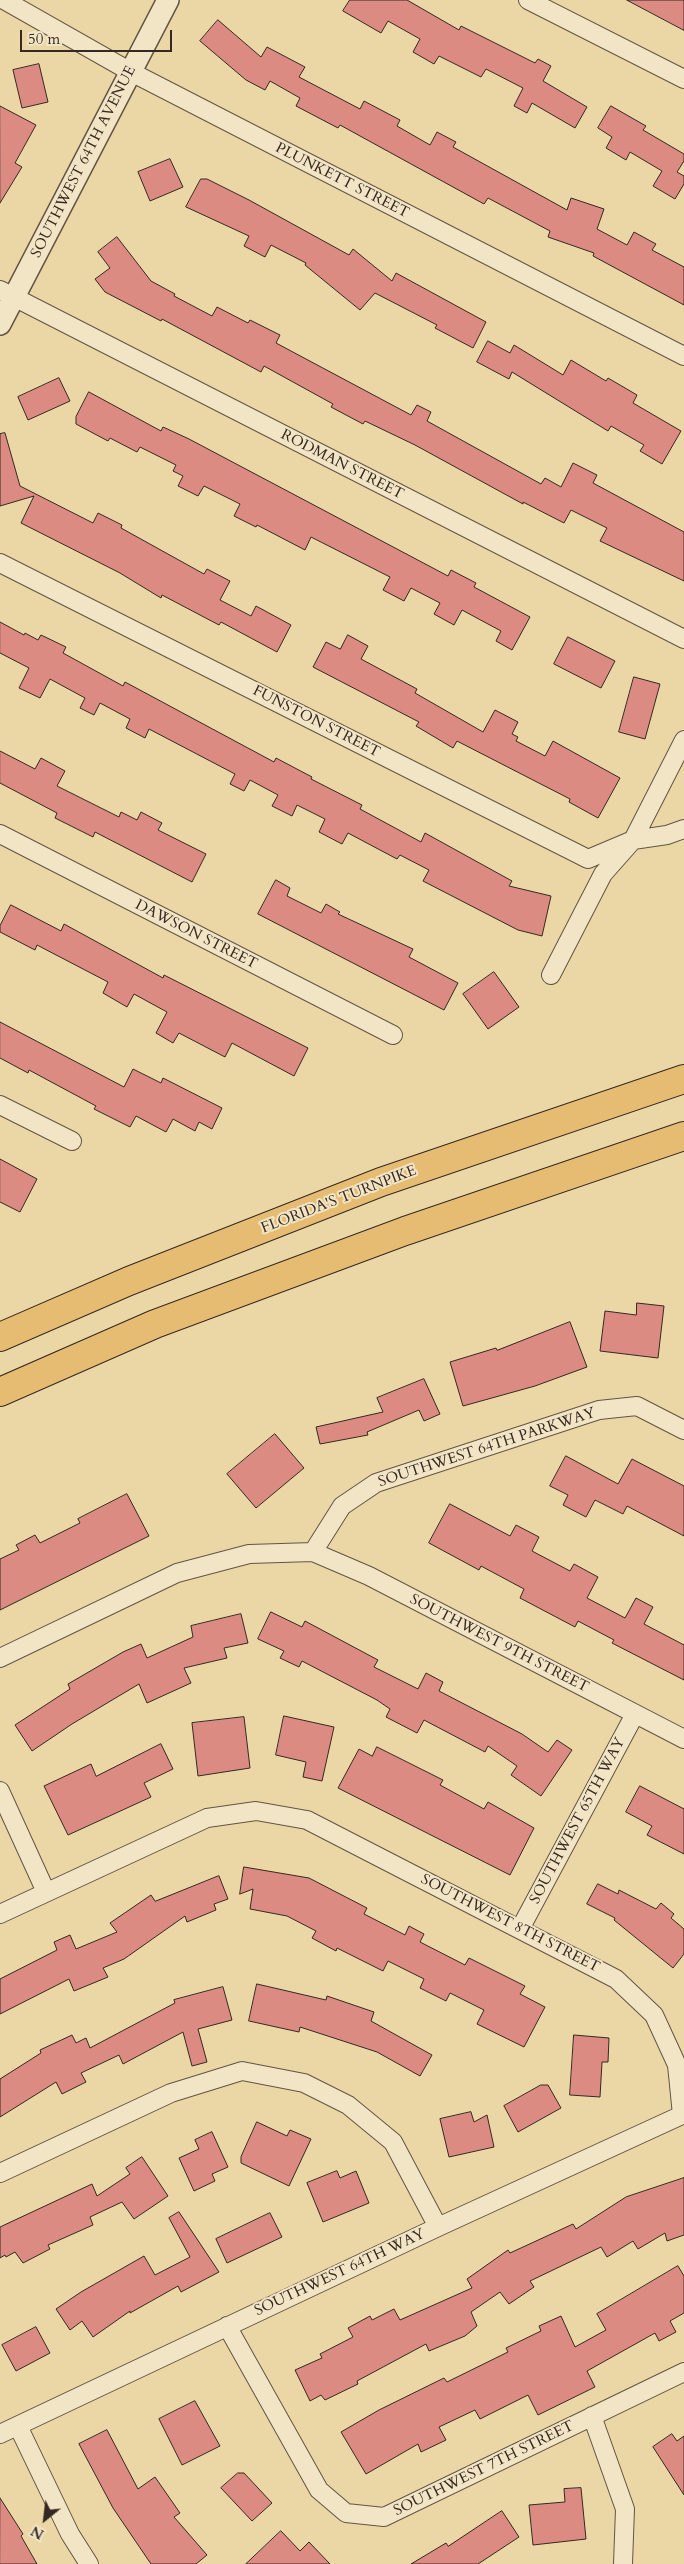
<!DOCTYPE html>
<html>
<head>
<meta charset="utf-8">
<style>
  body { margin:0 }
  #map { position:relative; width:684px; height:2564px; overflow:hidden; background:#ebd7a6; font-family:Cardo,serif }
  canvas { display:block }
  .north { position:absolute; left:20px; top:2494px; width:50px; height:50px; -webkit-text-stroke:4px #f2e5c5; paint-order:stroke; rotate:209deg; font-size:14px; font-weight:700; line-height:20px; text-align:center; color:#352822 }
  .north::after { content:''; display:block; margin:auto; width:18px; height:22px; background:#352822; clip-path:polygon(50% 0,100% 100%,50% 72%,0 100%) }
  .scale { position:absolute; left:20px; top:30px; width:152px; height:22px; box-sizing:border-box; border:2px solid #352822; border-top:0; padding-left:6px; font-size:15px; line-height:18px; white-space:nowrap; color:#352822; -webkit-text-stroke:4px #f2e5c5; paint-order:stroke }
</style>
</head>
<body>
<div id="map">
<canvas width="684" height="2564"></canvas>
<div class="north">N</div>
<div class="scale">50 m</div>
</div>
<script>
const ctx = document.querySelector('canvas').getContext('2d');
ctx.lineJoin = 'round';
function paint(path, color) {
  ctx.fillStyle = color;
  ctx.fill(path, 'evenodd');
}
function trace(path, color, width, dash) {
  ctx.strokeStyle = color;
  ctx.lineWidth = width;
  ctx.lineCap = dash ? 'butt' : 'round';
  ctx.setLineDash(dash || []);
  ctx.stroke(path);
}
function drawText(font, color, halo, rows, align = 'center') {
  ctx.font = font + ' Cardo,serif';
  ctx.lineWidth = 4;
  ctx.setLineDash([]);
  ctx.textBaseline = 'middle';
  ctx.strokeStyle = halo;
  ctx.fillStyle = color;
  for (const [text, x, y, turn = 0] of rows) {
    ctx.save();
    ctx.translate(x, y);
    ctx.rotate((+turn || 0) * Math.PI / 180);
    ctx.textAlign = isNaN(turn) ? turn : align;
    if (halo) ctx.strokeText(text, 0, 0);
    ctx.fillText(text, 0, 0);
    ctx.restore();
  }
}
const building = new Path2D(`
  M350,0h57l52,30 2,-4 74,37 3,-4 13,7 -8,15 44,26 -12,21 -43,-25 -5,10 -13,-7 9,-18 -37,-19 -5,8 -42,-21 -5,8 -21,-12 7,-13 -32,-18 -7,12 -38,-22z
  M627,0h57v30z
  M218,20l43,37 6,-10 38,20 -6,10 61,32 4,-8 36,19 -3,6 33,19 7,-13 19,10 -3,5 114,63 4,-12 33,11 -7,20 30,16 7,-13 22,12 -4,6 32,17v38l-91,-49 1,-3 -46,-16 2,-6 -62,-33 -4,6 -144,-79 -2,3 -42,-22 4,-8 -30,-17 -5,9 -19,-10 -46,-39z
  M39,64l9,38 -26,6 -9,-38z
  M0,106l36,19 -21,38 7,4 -22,36z
  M611,106l35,20 -3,4 41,24v7l-7,11 7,4v8l-9,15 -22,-13 9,-15 -32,-19 -4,8 -20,-12 6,-11 -14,-9z
  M170,159l13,28 -33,14 -12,-29z
  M201,179h6l42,21 100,55 4,-6 39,32 4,-8 90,49 -13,26 -38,-20 2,-3 -62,-32 -15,17 -55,-45 1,-2 -35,-18 -6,12 -21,-11 5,-10 -63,-29z
  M117,237l34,44 24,13 -1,2 38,20 5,-9 31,16 2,-3 30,15 -4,8 135,72 6,-10 14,7 -4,9 114,63 4,-6 16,9 12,-24 24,12 -4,8 91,49v49l-84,-40 7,-13 -36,-18 -7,13 -41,-21v2l-108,-59 -50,-24 -2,3 -32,-17 2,-3 -69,-38 -3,6 -99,-53 -1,2 -56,-29 -10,-13 15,-11 -12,-16z
  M488,341l22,12 4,-8 49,30 8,-15 35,21 2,-3 29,17 -4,8 48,28 -19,33 -22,-13 4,-6 -33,-19 -3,5 -96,-59 -3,7 -32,-17z
  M59,378l11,23 -42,19 -10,-23z
  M89,392l72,39 2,-4 26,12 259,137 3,-6 25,13 -2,4 56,30 -18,33 -16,-9 5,-10 -39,-21 -8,15 -20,-11 6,-11 -29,-15 -7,13 -21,-11 7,-13 -79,-40 -6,13 -48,-25 -1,2 -22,-11 6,-12 -36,-18 -6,10 -20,-10 5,-10 -10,-5 3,-6 -36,-18 -3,5 -27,-14 -2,3 -32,-17v-7z
  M5,433l15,53 73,37 5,-10 24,12 -1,3 83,46 3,-5 23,12 -10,19 31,16 5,-10 35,19 -14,27 -56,-30 -2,3 -57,-30 -1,3 -41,-25 -99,-50 13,-27 -34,10v-72z
  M0,622l24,13 1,-2 13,7 3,-5 25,12 -3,6 60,33 2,-4 149,80 2,-4 36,19 -1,2 51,26 -2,4 61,33 4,-9 87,48 -3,5 42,10 -9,40 -24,-6 -95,-49 6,-11 -29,-15 -3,4 -49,-26 -6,11 -23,-12 6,-13 -28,-14 -5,11 -20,-10 6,-11 -28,-15 -6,11 -14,-7 5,-10 -86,-45 -4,9 -19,-10 4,-9 -30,-16 -6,12 -14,-7 5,-10 -35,-19 -10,19 -21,-10 10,-20 -29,-15z
  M348,635l20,11 -7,13 56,30 -2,4 68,39 12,-22 23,12 -6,12 6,3 -2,4 29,15 8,-15 67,37 -22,40 -29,-16 1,-3 -113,-58 -4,7 -37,-22 3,-4 -106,-55 13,-25 14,7z
  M568,637l47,24 -14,27 -47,-24z
  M634,677l26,7 -15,55 -26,-7z
  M0,751l35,18 6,-11 24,13 -8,15 62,31 2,-5 16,8 4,-8 21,11 -4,7 48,24 -14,28 -97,-50 -2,5 -38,-19 2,-5 -57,-30z
  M276,880l14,8 -3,8 34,17 5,-9 14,8 -2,2 75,35 -4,8 49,26 -14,27 -186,-96z
  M11,905l50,26 3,-7 99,54 1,-3 144,73 -14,28 -62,-33 -7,14 -46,-24 -6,10 -17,-10 11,-21 -33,-18 -7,13 -24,-14 5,-11 -71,-37 -2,5 -35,-18v-6z
  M494,972l25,35 -31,22 -25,-35z
  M0,1022l124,65 9,-18 28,14 2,-5 59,30 -10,21 -13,-7 -4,9 -22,-12 -7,13 -30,-16 -6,11 -36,-18 2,-3 -67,-36 -1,3 -28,-15z
  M0,1159l37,20 -17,33 -20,-10z
  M637,1303l27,3 -6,52 -58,-7 5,-40 31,4z
  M570,1322l17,45 -52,19 -72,20 -13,-44 46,-14 1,2z
  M424,1379l16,35 -16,7 -5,-11 -52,22 1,3 -48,9 -4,-17 67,-15 -6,-14z
  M275,1434l29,34 -48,40 -29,-34z
  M566,1456l52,28 14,-25 52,27v50l-57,-30 -4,8 -28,-14 -9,17 -23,-12 5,-10 -18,-9z
  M127,1494l22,42 -149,74v-51l19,-9 -3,-5 19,-10 5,8 40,-20 -2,-4z
  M450,1504l60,32 6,-11 23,12 -7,14 38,20 4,-7 24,13 -11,21 38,20 11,-20 17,9 -9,17 40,21v35l-72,-37 2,-3 -36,-19 -3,6 -55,-29 4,-9 -43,-23 -2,4 -50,-27z
  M271,1612l31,15 3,-6 73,39 -4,7 44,22 8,-16 17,9 -4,9 83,43 26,18 9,-12 15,10 -31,46 -30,-21 6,-9 -29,-20 -3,6 -61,-32 -7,13 -31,-16 4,-8 -13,-9 -75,-39 -3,6 -19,-9 4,-7 -26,-12z
  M241,1614l7,29 -24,5 3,10 -43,10 7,15 -44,20 -8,-19 -67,40 -40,27 -17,-26 55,-36 -2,-5 55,-32 18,-8 6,14 46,-21 -2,-11z
  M284,1716l50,11 -12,54 -19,-4 3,-15 -30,-7z
  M244,1717l6,51 -52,8 -6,-53z
  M161,1744l12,25 -29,14 7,14 -83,38 -24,-49 47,-22 5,12z
  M377,1747l66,33 -3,5 44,24 4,-7 46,26 -24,47 -172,-87 21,-39 13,7z
  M640,1786l44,23v45l-37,-19 5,-9 -26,-14z
  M244,1867l65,11 58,30 -3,6 41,21 4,-9 15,8 -4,8 45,23 4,-7 56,28 -5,8 25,13 -21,40 -47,-23 7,-14 -34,-17 -4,8 -26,-13 4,-9 -36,-18 -5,10 -46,-23 -1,3 -24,-13 4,-7 -29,-15 -37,-7 3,-20 -13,5z
  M219,1876l9,23 -14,5 2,6 -29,12 -2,-6 -61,43 -21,9 5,9 -34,14 -5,-12 -69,35v-35l57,-29 -3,-8 16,-7 6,14 41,-17 -7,-9 41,-28 4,6z
  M598,1884l20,10 1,-4 37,19 5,-6 13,11 -3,4 13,11v25l-11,14 -59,-48 1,-2 -28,-14z
  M257,1984l69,16 1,-4 47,16 -3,9 61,34 -12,21 -43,-24 -77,-25 -1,5 -50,-11z
  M223,1987l9,33 -34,9 9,33 -15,4 -9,-34 -60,32 -4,-9 -38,18 5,9 -24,12 -6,-12 -56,35v-38l41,-26 -1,-3 32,-15 4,8 10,-5 4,10 85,-45 -1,-3z
  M574,2035l35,3 -1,24h-6l-2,35 -30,-2z
  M541,2085h7l13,23 -43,24 -14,-26z
  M471,2112l3,10 13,-7 7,32 -45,10 -9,-38z
  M257,2122l30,14 3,-6 21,9 -22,47 -48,-23v-6z
  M212,2132l16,35 -16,7 3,7 -21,10 -15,-33 20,-9 -4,-9z
  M142,2157l26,39 -34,23 -12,-17 -32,15 3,8 -45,20 2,4 -27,14 -8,-11 -9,5 -1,-2 -5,3v-31l92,-43 5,12 33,-22 -4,-6z
  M337,2171l3,7 16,-7 13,32 -46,19 -16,-39z
  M684,2178v57l-17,6 -2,-8 -27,16 -5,-8 -26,16 -6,-10 -71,34 4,6 -25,17 -9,-12 -29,20 6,14 -12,10 -36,15 -3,-7 -69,37 1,3 -33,16 -4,-5 -11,6 -15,-31 27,-12 -2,-4 33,-17 -5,-9 22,-12 2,4 22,-11 6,11 72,-32 -5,-9 41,-29 2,3 63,-29 3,5 50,-32z
  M179,2212l40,60 -38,20 -3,-6 -48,27v-2l-37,26 -11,-16 -12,9 -14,-21 25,-17 63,-36 11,19 35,-18 -21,-39z
  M270,2213l12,24 -55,26 -11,-24z
  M678,2266l6,10v37l-14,8 6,11 -17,9 -4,-8 -68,38 8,16 -57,28 -10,-20 -48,24 -5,-9 -36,17 7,13 -25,12 -3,-8 -52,30 -25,-42 38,-22 65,-32 3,4 61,-30 -2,-4 35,-17 -2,-5 22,-10 14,31 31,-17 -9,-16z
  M36,2327l14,26 -34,18 -14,-26z
  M195,2401l25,45 -38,19 -23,-46z
  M107,2430l31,59 17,-12 25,36 -6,4 33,38 -11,9h-45l-38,-56 -34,-64z
  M672,2434l5,7 7,-5v59l-31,-48z
  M238,2473h6l28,30 -20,18 -31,-33z
  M581,2488l5,51 -53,6 -4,-40 36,-3 -1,-13z
  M0,2498l23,36 -2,2 16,28h-37z
  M502,2511l17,26 -41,27h-67l35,-21 2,3z
  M281,2531l19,20 9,-9 21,22h-84z`);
paint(building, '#db8b81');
trace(building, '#352822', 1);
const minor = new Path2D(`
  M4,0l127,72 553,284
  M528,0l156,79
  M0,290l684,349
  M0,563l588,296 45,-19 34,-5 17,-6
  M0,834l393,201
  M551,975l52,-101 30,-34 51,-100
  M0,1105l72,36
  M313,1552l29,-46 34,-23 223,-73 38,-4 47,24
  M0,1658l177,-85 72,-19 64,-2 56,24 315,163
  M0,1791l46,101
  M0,1914l207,-96 49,-7 51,9 309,159 38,36 23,50 5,50h2
  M520,1929l115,-215
  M0,2173l171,-80 71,-22 62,12 44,22 45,37 45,85
  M227,2326l92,164 27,23 38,4 300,-145
  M592,2416l33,93 -2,55
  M18,2426l52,108 19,30
  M0,2434l438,-207 244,-112`);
const tertiary = new Path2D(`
  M0,324l168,-324`);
const motorway = new Path2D(`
  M0,1337l129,-56 252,-99 303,-103
  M0,1392l155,-68 250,-93 279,-95`);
trace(minor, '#625443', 20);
trace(tertiary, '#625443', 24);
trace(motorway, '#352822', 30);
trace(minor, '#f2e5c5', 18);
trace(tertiary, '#f2e5c5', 21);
trace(motorway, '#e6bc73', 28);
drawText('15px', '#352822', '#f2e5c5', [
  ["SOUTHWEST 64TH AVENUE",84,162,-63],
  ["PLUNKETT STREET",342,181,27],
  ["RODMAN STREET",342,465,27],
  ["FUNSTON STREET",316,722,27],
  ["DAWSON STREET",196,935,27],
  ["FLORIDA'S TURNPIKE",339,1200,-21],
  ["SOUTHWEST 64TH PARKWAY",487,1448,-18],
  ["SOUTHWEST 9TH STREET",499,1644,27],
  ["SOUTHWEST 65TH WAY",578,1821,-62],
  ["SOUTHWEST 8TH STREET",510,1924,27],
  ["SOUTHWEST 64TH WAY",340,2273,-25],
  ["SOUTHWEST 7TH STREET",484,2469,-26]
]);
</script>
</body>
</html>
